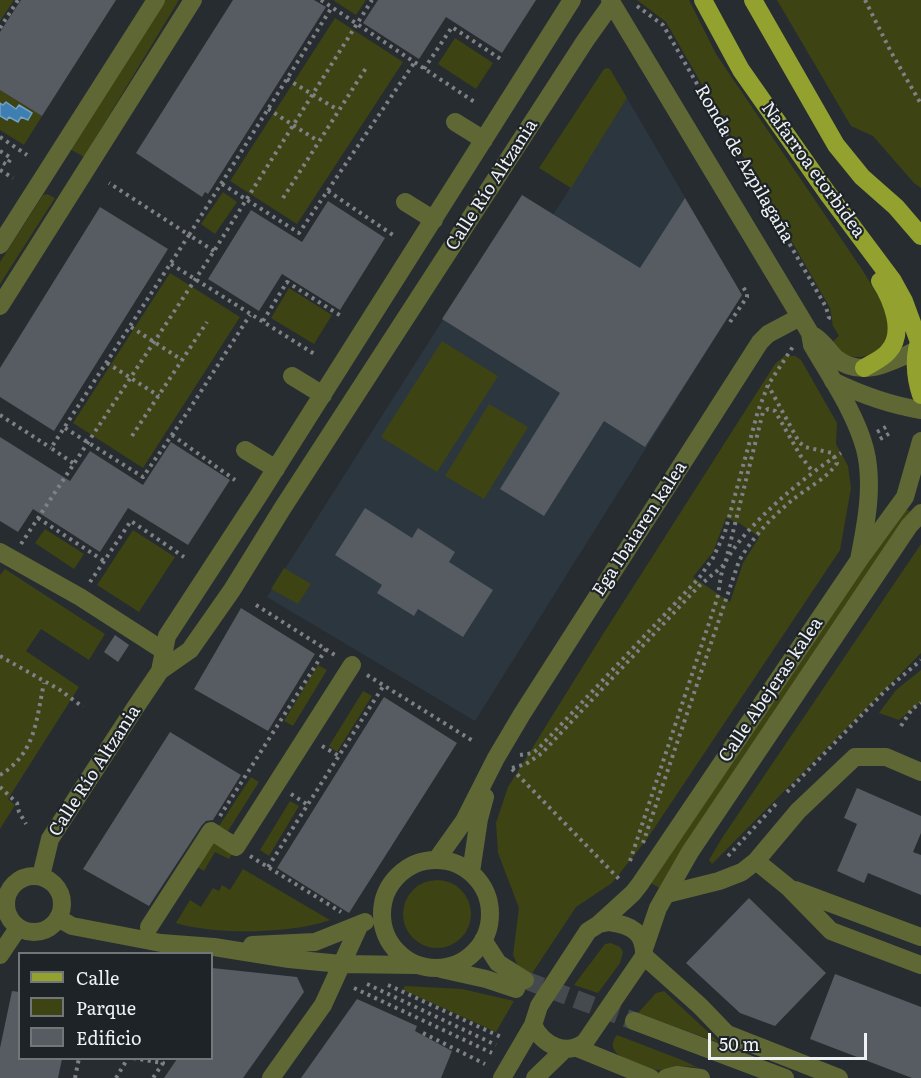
<!DOCTYPE html>
<html>
<head>
<meta charset="utf-8">
<style>
  body { margin:0 }
  #map { position:relative; width:921px; height:1078px; overflow:hidden; background:#272c31; font-family:Literata,serif }
  canvas { display:block }
  .legend { position:absolute; left:18px; top:952px; width:195px; height:108px; box-sizing:border-box; background:#1d2327; border:2px solid #717679; margin:0; padding:8px 10px; list-style:none; font-size:18px; color:#eef2f5 }
  .legend li { display:flex; align-items:center; gap:12px; height:30px }
  .legend b { width:30px; border:2px solid #717679 }
  .scale { position:absolute; left:708px; top:1033px; width:159px; height:27px; box-sizing:border-box; border:3px solid #eef2f5; border-top:0; padding-left:8px; font-size:18px; line-height:21px; white-space:nowrap; color:#eef2f5; -webkit-text-stroke:4px #1d2327; paint-order:stroke }
</style>
</head>
<body>
<div id="map">
<canvas width="921" height="1078"></canvas>
<ul class="legend">
<li><b style="height:8px;background:#93a12e"></b>Calle</li>
<li><b style="height:16px;background:#3d4312"></b>Parque</li>
<li><b style="height:16px;background:#565c61"></b>Edificio</li>
</ul>
<div class="scale">50 m</div>
</div>
<script>
const ctx = document.querySelector('canvas').getContext('2d');
ctx.lineJoin = 'round';
function paint(path, color) {
  ctx.fillStyle = color;
  ctx.fill(path, 'evenodd');
}
function trace(path, color, width, dash) {
  ctx.strokeStyle = color;
  ctx.lineWidth = width;
  ctx.lineCap = dash ? 'butt' : 'round';
  ctx.setLineDash(dash || []);
  ctx.stroke(path);
}
function drawText(font, color, halo, rows, align = 'center') {
  ctx.font = font + ' Literata,serif';
  ctx.lineWidth = 4.5;
  ctx.setLineDash([]);
  ctx.textBaseline = 'middle';
  ctx.strokeStyle = halo;
  ctx.fillStyle = color;
  for (const [text, x, y, turn = 0] of rows) {
    ctx.save();
    ctx.translate(x, y);
    ctx.rotate((+turn || 0) * Math.PI / 180);
    ctx.textAlign = isNaN(turn) ? turn : align;
    if (halo) ctx.strokeText(text, 0, 0);
    ctx.fillText(text, 0, 0);
    ctx.restore();
  }
}
paint(new Path2D(`
  M627,98l115,197 -267,426 -208,-124 255,-402 31,20z`), '#2c363f');
paint(new Path2D(`
  M0,0h14l-14,21z
  M164,0h15l-95,157 -14,-8z
  M333,0h33l-10,15z
  M637,0h52l27,54 147,217c10,17 26,39 26,60 -1,23 -30,32 -48,22 -3,-2 -6,-7 -9,-11l7,-6 -6,-10 -3,-18 -164,-286z
  M777,0h144v188l-7,-5 -41,-47 -22,-10z
  M335,18l68,44 -106,162 -67,-43z
  M455,38l38,25 -17,26 -38,-25z
  M607,68l3,1 17,29 -56,90 -32,-20 65,-99z
  M0,90l42,26 -18,29 -24,-15z
  M223,192l14,10 -22,32 -14,-10z
  M47,194l8,4 -55,86v-22l43,-67z
  M170,273l70,44 -97,151 -70,-45z
  M289,288l43,27 -18,29 -43,-26z
  M442,341l56,35 -61,96 -56,-35z
  M784,356h11l6,4 36,63 -1,21 12,22 3,22 -11,62 -193,289 -35,44 -36,24 -45,68 -13,-9 -5,-11 6,-47 -21,-55 -2,-30 12,-36 90,-145 177,-278zM726,518l13,5 20,14 -16,26 -13,39 -37,-25 20,-25z
  M489,404l39,23 -44,72 -39,-23z
  M903,509l7,2 -219,326 -32,51 -8,-5z
  M45,529l39,25 -10,15 -39,-26z
  M133,530l42,27 -36,55 -42,-27z
  M921,544v109l-209,211 -3,-4 13,-22z
  M284,568l27,16 -13,20 -27,-15z
  M5,569l100,65 -16,26 -48,-31 -15,22 53,36 -71,112 7,6 -15,24v-254z
  M318,665l9,5 -34,56 -9,-5z
  M921,670v32l-22,18 -20,-7 17,-23z
  M363,691l9,5 -35,56 -8,-6z
  M251,777l8,5 -31,49 -9,-5z
  M290,801l9,5 -30,50 -9,-6z
  M211,835l24,14 -6,10 -14,-7 -11,19 -10,-6z
  M243,869l87,51c-39,14 -116,15 -154,3l14,-23 11,7 12,-19 6,3 3,-6 8,5z
  M403 914a34 34 0 1 1 68 0a34 34 0 1 1-68 0Z
  M611,943l9,4 3,5 -3,11 -22,30 -24,-8 31,-41z
  M405,986l57,3 52,12 -18,31 -93,-42z
  M664,991l56,52 -82,-30 18,-20z
  M617,1035l65,25 17,8c-17,-4 -25,1 -41,2 -6,0 -13,-4 -18,-5 -13,-5 -37,-13 -23,-30z`), '#3d4312');
const water = new Path2D(`
  M6,102l10,7 3,-4 13,8 -4,7 -7,-3 -3,5 -9,-5 -2,3 -7,-4v-13l3,2z`);
paint(water, '#3e7eb0');
trace(water, '#73a1c5', 1.5);
paint(new Path2D(`
  M21,0h95l-74,116 -42,-26v-58z
  M233,0h81l12,7 -118,187 -3,-2 -3,5 -66,-44z
  M378,0h158l-34,53 -56,-36 -27,42 -56,-36z
  M522,195l118,73 45,-70 57,97 -97,152 -41,-26 -60,95 -44,-27 60,-96 -118,-74z
  M328,201l57,37 -45,72 -58,-36 -23,37 -51,-32 43,-69 51,32z
  M100,207l68,42 -114,182 -54,-34v-29z
  M0,437l70,44 20,-30 53,34 28,-43 59,38 -42,65 -60,-37 -28,44 -67,-43 -15,23 -18,-11z
  M365,508l47,30 6,-10 37,24 -6,10 44,28 -30,47 -45,-28 -4,7 -37,-23 5,-8 -47,-30z
  M241,608l74,46 -47,77 -74,-42z
  M115,635l14,10 -11,17 -14,-10z
  M384,697l73,46 -108,170 -72,-45z
  M170,732l71,43 -28,45 -7,1 -4,4 -53,81 -66,-37z
  M857,788l64,28v17l-8,19 8,3v40l-53,-22 -4,10 -27,-12 20,-47 -13,-6z
  M749,898l77,75 -51,53 -35,-13 -54,-50z
  M212,968l85,9 7,15 -61,86h-79l13,-19h35z
  M835,974l86,33v71h-9l-102,-39z
  M12,991l8,1v67h42l-4,19h-58v-30z
  M357,999l60,27 -2,5 37,20 -11,27h-140z`), '#565c61');
trace(new Path2D(`
  M525,980l109,41`), '#454a4e', 18, [18, 9]);
trace(new Path2D(`
  M321,0l155,103
  M865,0l26,52 30,52
  M637,6l26,19 163,282 3,11 -3,4
  M0,28l18,-28
  M424,69l28,-42 50,33
  M287,79l51,31
  M268,109l50,32
  M0,137l27,18
  M0,151l11,7 -4,7 -7,-4
  M0,170l13,8
  M222,184l77,49 115,-170
  M328,191l65,44
  M283,198l83,-130
  M214,251l-25,-16 143,-228
  M171,264l145,91
  M263,321l24,-39 54,34
  M730,322l17,-25v-4l-4,-6
  M131,327l51,33
  M107,363l52,33
  M0,415l51,33
  M65,428l78,49 46,-67 61,-95
  M877,432l9,-5
  M172,435l63,45
  M132,436l75,-114
  M880,439l10,-6
  M73,463l-22,-15 138,-213 -80,-52
  M38,518l66,43
  M21,544l193,-293 158,-251
  M90,582l41,-61 53,36
  M256,605l82,52
  M0,656l60,34 23,17
  M367,675l106,66
  M901,726l11,-17 9,-6
  M322,746l17,10
  M520,755l13,-2 6,-5 160,-170 14,-20 12,-26 33,-121 10,-26 26,-40
  M512,768l14,-4 16,-11 157,-167 26,-22 38,-152 5,-3 7,2 25,44 13,17
  M512,769l108,111
  M0,775c36,-22 36,-55 44,-92
  M0,787l17,16 2,9 7,12
  M787,792l99,-102 35,-30
  M291,794l17,11
  M220,816l106,-167
  M643,843l96,-282c13,-23 31,-42 52,-60 14,-12 37,-23 46,-38l-5,-10 -27,-6 -6,-5 -31,-57
  M250,856l91,56
  M728,856l48,-52
  M630,861l87,-262c3,-11 3,-26 8,-36 18,-36 82,-89 116,-110
  M268,867l116,-182
  M367,984l129,61
  M388,985l113,52
  M354,988l138,65
  M423,1033l62,31
  M133,1058l30,5 -10,15
  M75,1078l4,-20
  M116,1078l12,-20`), '#7e8286', 4, [3, 4.5]);
trace(new Path2D(`
  M610,0l200,333 2,12c19,33 43,67 53,104 9,36 1,75 -6,111
  M455,122l29,18
  M405,202l29,18
  M0,245l156,-245
  M0,306l193,-306
  M814,336c10,6 15,16 23,23 26,20 55,2 80,-9
  M292,376l31,19
  M833,381c29,14 56,24 88,29
  M245,450l31,19
  M0,552l80,45 84,54
  M160,671l7,-35 92,-141 313,-495
  M437,859l27,-38 32,-63 26,-44 238,-372 8,-8 32,-17
  M382 914a54 54 0 1 1 108 0a54 54 0 1 1-108 0Z
  M756,861l32,26 43,44 90,34
  M471,872l8,-53 6,-22
  M6 904a28 28 0 1 1 56 0a28 28 0 1 1-56 0Z
  M41,876l9,-37 85,-131 25,-37 30,-21 42,-60 50,-81 303,-468 27,-38
  M795,890l126,47
  M667,894l52,-13 23,-9 14,-11 42,-50 57,-54h31l35,15
  M58,918l14,8 89,17 53,4 75,12 52,5 74,1
  M609,922c22,3 36,10 35,34l-59,86c-19,15 -42,3 -52,-17l6,-19 49,-75 11,-7z
  M599,924l34,-31 7,-9 219,-324 46,-63 16,-56
  M149,927l62,-96 25,16 116,-182
  M483,940l15,23 27,17
  M252,945l63,-3 50,-20
  M645,946l13,-38 32,-56 219,-326 12,-13
  M0,955l18,-27
  M644,956l56,50 27,28 112,44
  M441,969l45,10 30,10
  M634,1021l151,57
  M577,1048l74,30
  M271,1078l52,-73 37,-81
  M502,1078l31,-53
  M535,1078l30,-29
  M666,1078l11,-3 24,3`), '#5f6735', 18);
trace(new Path2D(`
  M703,0l38,70 87,124 65,87 11,20 15,41
  M753,0l83,145 26,32 34,30 25,29
  M921,337c-8,17 -6,40 0,58
  M864,368c8,-5 18,-9 24,-16 18,-19 4,-52 -8,-71`), '#93a12e', 18);
drawText('18px', '#eef2f5', '#1d2327', [
  ["Ronda de Azpilagaña",744,164,60],
  ["Nafarroa etorbidea",813,170,54],
  ["Calle Río Altzania",492,185,-57],
  ["Ega Ibaiaren kalea",640,529,-57],
  ["Calle Abejeras kalea",771,690,-56],
  ["Calle Río Altzania",95,771,-57]
]);
</script>
</body>
</html>
